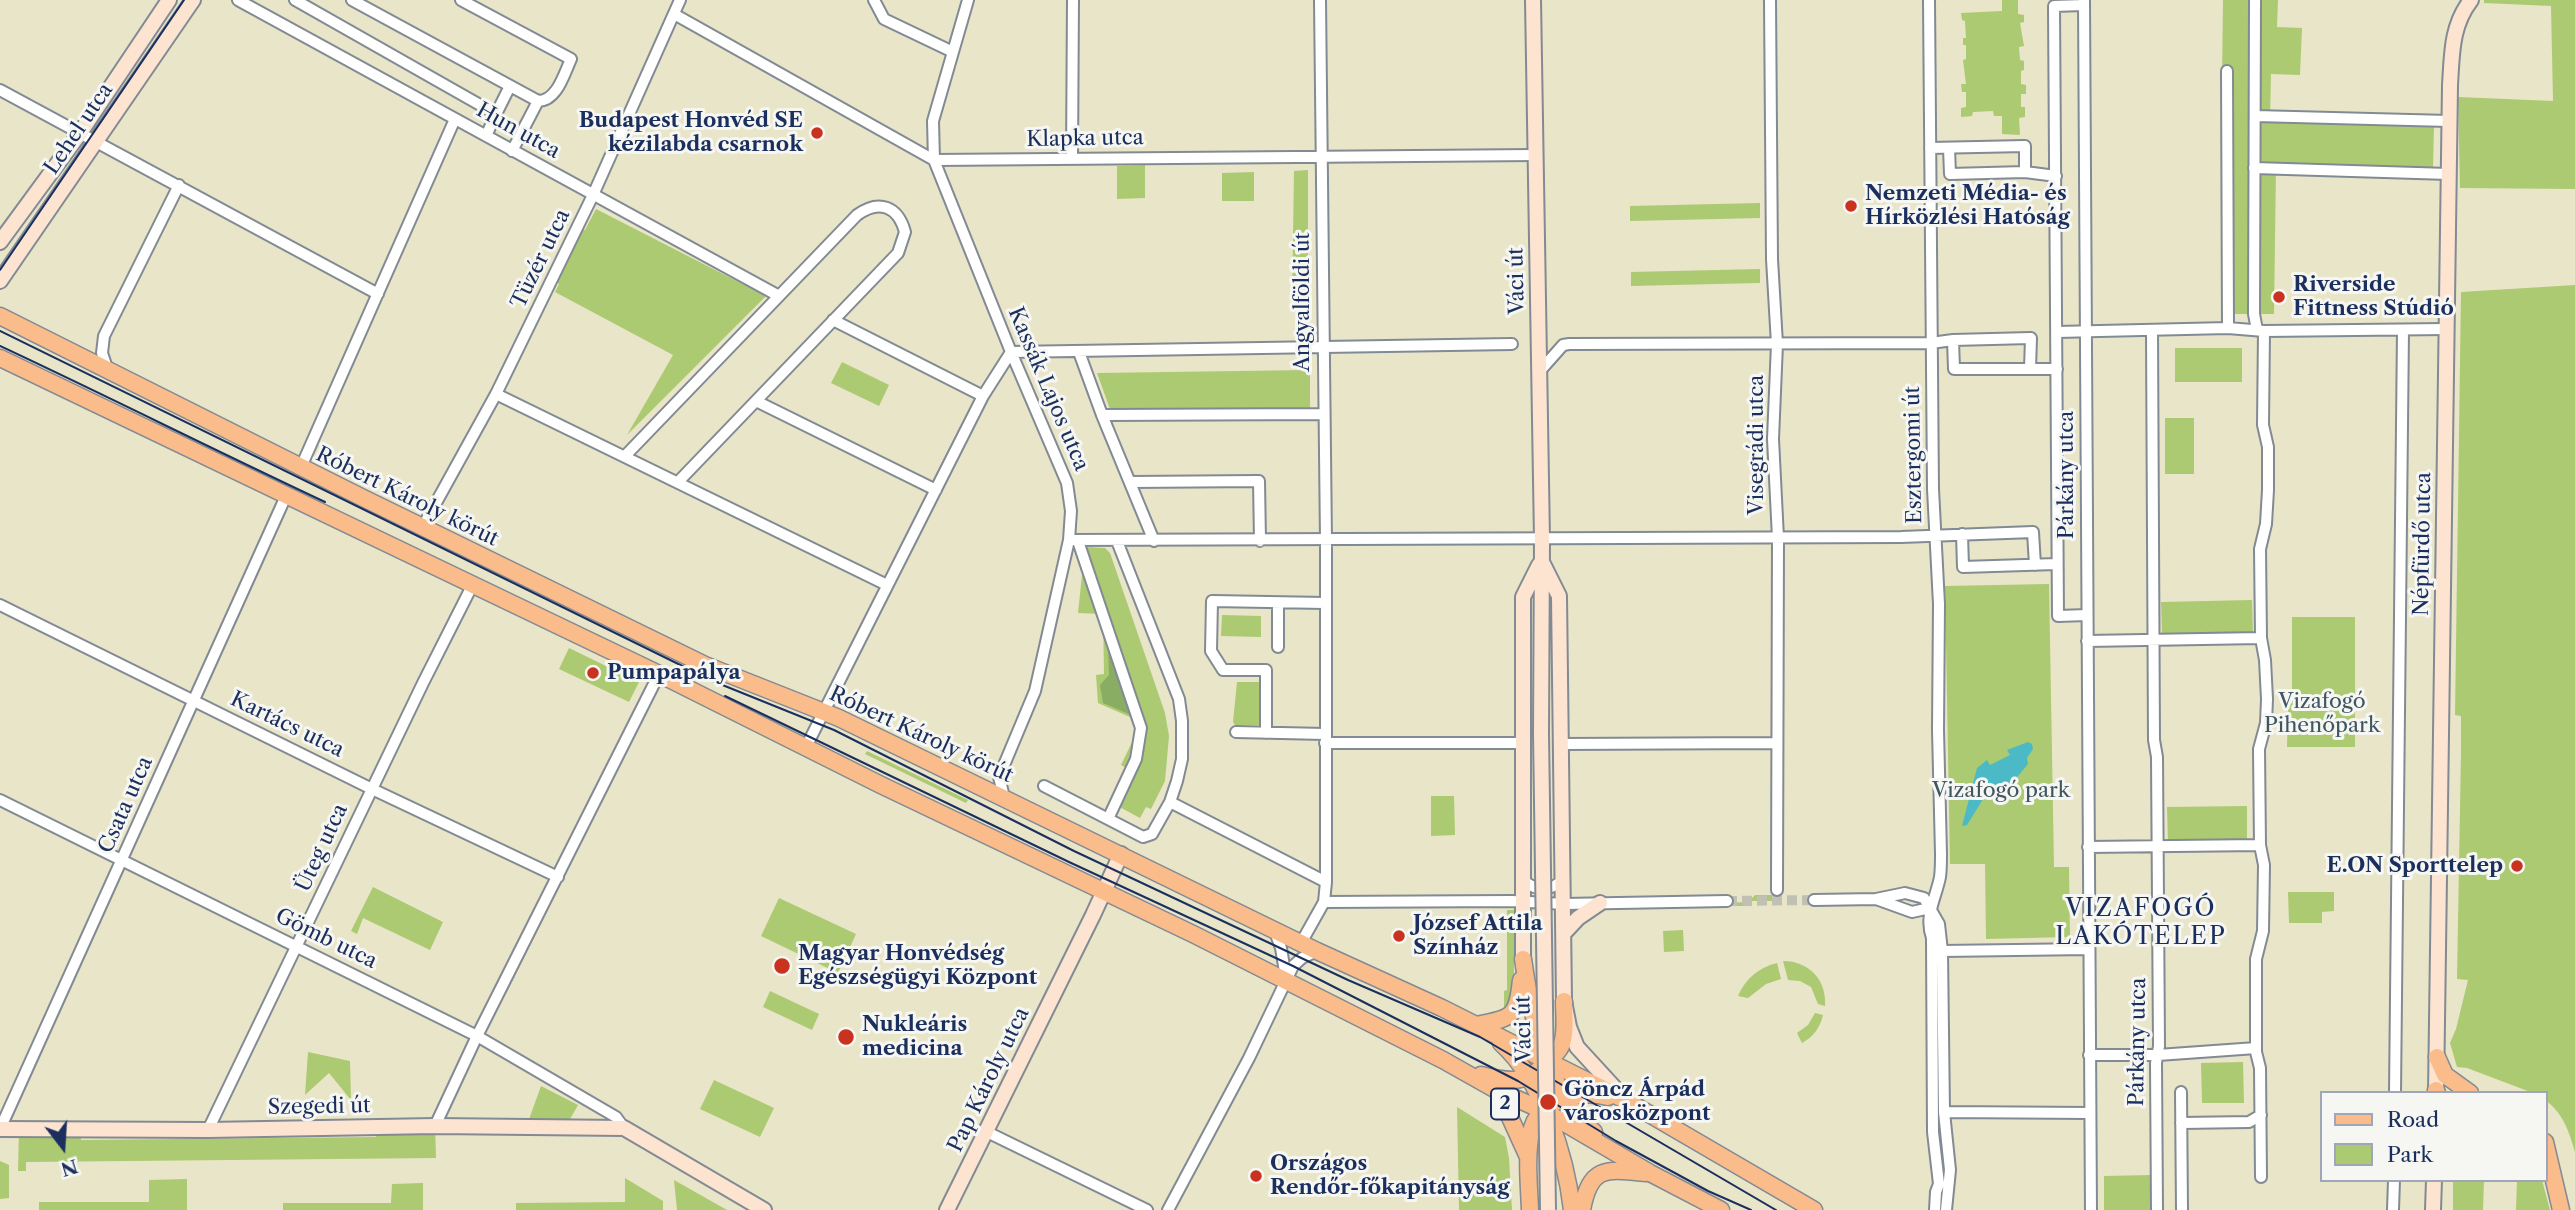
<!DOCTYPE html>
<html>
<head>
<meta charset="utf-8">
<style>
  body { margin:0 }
  #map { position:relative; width:2575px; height:1210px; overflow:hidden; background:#e9e5c8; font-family:"Libre Caslon Text",serif }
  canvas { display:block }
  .legend { position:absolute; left:2320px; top:1091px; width:228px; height:91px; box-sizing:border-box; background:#f6f6f2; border:2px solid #9ea6b7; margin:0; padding:9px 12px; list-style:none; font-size:21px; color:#1b2f5e }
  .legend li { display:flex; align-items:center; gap:14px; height:35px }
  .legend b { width:35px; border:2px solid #9ea6b7 }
  .north { position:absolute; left:28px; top:1112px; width:70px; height:70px; -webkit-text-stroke:5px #f6f6f2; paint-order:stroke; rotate:163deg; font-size:19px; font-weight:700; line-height:28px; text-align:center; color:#1b2f5e }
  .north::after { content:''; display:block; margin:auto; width:24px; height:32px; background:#1b2f5e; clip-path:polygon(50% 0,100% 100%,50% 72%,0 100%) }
</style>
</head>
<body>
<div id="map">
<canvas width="2575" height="1210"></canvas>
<ul class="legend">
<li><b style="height:9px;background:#fabc8b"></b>Road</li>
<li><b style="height:19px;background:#acca71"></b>Park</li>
</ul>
<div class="north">N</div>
</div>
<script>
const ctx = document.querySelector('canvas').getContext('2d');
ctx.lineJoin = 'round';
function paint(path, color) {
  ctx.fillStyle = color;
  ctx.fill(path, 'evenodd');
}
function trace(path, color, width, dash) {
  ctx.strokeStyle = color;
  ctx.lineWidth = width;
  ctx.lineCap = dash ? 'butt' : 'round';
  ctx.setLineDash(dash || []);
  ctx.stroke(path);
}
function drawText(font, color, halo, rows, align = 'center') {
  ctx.font = font + ' "Libre Caslon Text",serif';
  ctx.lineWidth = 6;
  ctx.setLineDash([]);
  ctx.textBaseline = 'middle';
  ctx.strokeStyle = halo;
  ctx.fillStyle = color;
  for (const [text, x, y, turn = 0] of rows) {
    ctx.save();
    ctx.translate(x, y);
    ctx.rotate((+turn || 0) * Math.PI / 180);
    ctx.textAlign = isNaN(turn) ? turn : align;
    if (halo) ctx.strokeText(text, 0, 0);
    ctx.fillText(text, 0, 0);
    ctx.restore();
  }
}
paint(new Path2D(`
  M2002,0h16v14l6,1v7l-4,1 4,23 -5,1 1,13 4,1v9l-3,1v13l5,1v9h-5v13h4v10l-6,1 1,17 -18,-1v-18h-8l-1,-5 -20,1 -1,4 -11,1v-9l5,-1v-15h-4l-1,-8h5l-3,-24 3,-1v-14h-3v-7h3l-1,-17 -3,-1 -1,-7 41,-2z
  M2223,0h55l-1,27 25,1 -2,47 -29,-1 -1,45 164,7 -1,43 -157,-4 -2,149h-51l-2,-145z
  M2484,0h91v189l-115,-1 -2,-91 95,4 -2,-95 -67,-3z
  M1145,165v33l-28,1v-33z
  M1308,170v157h-11v-21h-5l2,-135z
  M1254,172v29h-32v-28z
  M1760,203v15l-130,3v-15z
  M596,209l170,87 -139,139 46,-80 -118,-63 4,-8 -3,-2 25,-54 4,2z
  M1760,269v14l-129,3v-14z
  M2575,285v867c-6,-21 -12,-39 -30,-52v-7h-12l-66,-25 -10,-1 -7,-24 6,-14 12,-49 -11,-1 4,-226v-37l-6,-1 6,-423z
  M2175,348h67v34h-67z
  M842,362l47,23 -10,21 -48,-23z
  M1310,370v39l-199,3 -14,-39z
  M2165,418h29v56h-29z
  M1085,547l20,1 5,5 55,160 4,23 -4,45 -14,28 -5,-2 -6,11 -26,-14 16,-34 -9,-5 13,-27 5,1v-18l-41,-18 -2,-28 8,-1 -1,-60 -25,-1z
  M2049,584l5,283h15l1,70 -84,2 -1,-75h-35l-5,-278z
  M2252,600l1,35 -91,1 -1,-34z
  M1222,615l39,1v21l-40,-1z
  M2292,617h63v130h-68l1,-43 4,-1z
  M569,648l70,34 -10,20 -70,-33z
  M1237,682h25v43h-27l-2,-3z
  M867,751l101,49 -2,3 -101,-49z
  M1431,796h23l1,39 -24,1z
  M2247,806v37l-79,1 -1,-37z
  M373,887l70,35 -13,28 -67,-32 -6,16 -6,-3z
  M2288,892h46v19l-12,1v11h-33z
  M1755,895h19v6h-22l-1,5h-24v-3l21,-1z
  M779,898l77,36 -18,39 -77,-37z
  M1507,910h7v98h-10v-17l3,-1z
  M1683,930l1,21 -20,1 -1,-21z
  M1783,961c26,0 44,19 42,45l-7,-2 -7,-17 -11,-6 -12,-1z
  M1777,963l4,16 -15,5 -18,14 -10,-2c8,-18 20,-28 39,-33z
  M770,991l49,23 -7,16 -49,-23z
  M1815,1013l8,2c-3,13 -10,22 -21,28l-5,-10 11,-8z
  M308,1052l42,9 1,39 -22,-27 -24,22z
  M2243,1062l1,41h-42l-1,-40z
  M714,1080l60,28 -14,29 -60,-28z
  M541,1086l37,19 -9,16 -41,1z
  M1457,1107l48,30 4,21 3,52h-53z
  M435,1126l1,32 -410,4v9h-8l1,-41h61l1,10 295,-3v-10z
  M0,1161l9,4v33l-9,1z
  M2151,1175v35h-47v-34z
  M625,1178l38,23v9h-147v-7l109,-1z
  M187,1179v31h-148v-8h110v-22z
  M674,1180l53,30h-50z
  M2453,1180h31l-1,30h-30z
  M2517,1180h25l8,30h-34z
  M423,1183v27h-140v-7h108l1,-19z`), '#acca71');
paint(new Path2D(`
  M1109,645l11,4 19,61 -2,4 -6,1 -28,-12 -3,-18 9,-10 -1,-28z`), '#89ae63');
paint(new Path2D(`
  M2028,742l4,2 1,5 -6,9 1,6 -15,18 -1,6 -27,8 -18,29 -5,1 15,-58 10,-8 3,5 20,-10 -3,-5z`), '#4cb9c6');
trace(new Path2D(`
  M1727,901l87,-1`), '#c0c1b3', 10, [10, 5]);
const street = new Path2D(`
  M238,0l541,296
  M295,0l201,114 -10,22
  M352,0l186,101c19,0 26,-27 33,-42l-110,-59
  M874,0l10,19 69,33
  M968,0l-35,121 1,39 77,192 56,131 4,28 -2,29 -34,151 -36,86 5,20
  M1770,0l2,259 5,85 -4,95 5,99 -1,352
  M1929,0l4,489 6,115 -1,126 3,124c0,8 0,16 -1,23 -4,21 -16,39 -8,61l1,194 6,52 -3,8 -1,18
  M2084,0l7,1210
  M2255,0l-1,314 3,16
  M2084,5l-30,1 4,610 29,-1
  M674,14l260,146 602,-5
  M2227,71l1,257
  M0,90l378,204
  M496,114l14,-28
  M2255,116l194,5
  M1930,148l95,-2v26
  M1949,148l1,26 75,-2 31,4
  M512,151l26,-50
  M1072,158l1,-158
  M2254,168l195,6
  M833,320l150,76
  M2152,330l2,410 3,17 2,289 -3,17 1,147
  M2057,332l171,-4 36,3 182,-2
  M1953,340l1,29h103
  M1079,352l23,63 52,126
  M108,371l-6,-18 2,-17 75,-151
  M1539,372l24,-27 6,-1 362,-1 22,-3 78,-2 -1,31
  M496,394l391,191
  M756,401l180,89
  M1102,415l221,-1
  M625,456l232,-241c22,-16 41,-9 48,17l-7,21 -220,229
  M301,467l154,-348
  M1130,482l129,-1 1,60
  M427,529v-10l69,-125 97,-199 87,-195
  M1962,534l1,33 93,-3
  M1069,540l832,-3 132,-5 2,33
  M1078,541l63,187 -5,31 -28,60
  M0,605l372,184 186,88
  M2087,641l174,-3
  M1278,647v-44
  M1236,732l89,2
  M1266,733v-63h-43l-12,-19 1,-50 113,2
  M1325,743h198
  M1561,744l215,-1
  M806,747l177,-351 28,-44 501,-8
  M1044,786l99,51 9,-3 18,-32 7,-21 5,-22v-38l-3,-22 -62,-158
  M0,800l477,236 139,81 8,11
  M1170,802l156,80
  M2088,847l172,-2
  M1524,881c14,11 26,10 39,-1
  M1876,899l36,13 18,-4
  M1814,900l62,-1 29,-6 19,5 15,26 3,27 2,161 6,58 -4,40
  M1324,902l188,-1 52,3 163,-3
  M1274,929l7,19 5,30
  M1301,943l23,-41 2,-20v-341l-6,-541
  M1942,951l147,-2
  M2089,1055h69l98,-7
  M2181,1092l1,118
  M2395,1093l8,-763
  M1944,1112l146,1
  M2181,1123l68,-1 12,-7
  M435,1126l42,-90 182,-362
  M0,1129l286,-633
  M208,1130l215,-447 50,-99
  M987,1132l160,78
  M2261,1177l-1,-109 -4,-16v-93l7,-28 1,-66 -4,-20 -1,-96 7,-26 1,-24 -2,-39 -4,-22 -1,-89 6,-25 2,-34v-43l-5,-22 1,-94
  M1168,1210l81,-152 44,-92 9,-8 15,-7
  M2393,1210l1,-30`);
const secondary = new Path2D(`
  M1533,0l9,539 -1,195
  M0,242l80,-109 89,-133
  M0,281l193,-281
  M1543,564l16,32 5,405 5,26 8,20 46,50
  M1564,933l14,-15 22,-15
  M1523,959v-362l16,-32
  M2436,1093l14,-1008c2,-31 1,-59 21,-85
  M0,1129l208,1 227,-4 189,2 140,82
  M947,1210l146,-295 28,-61
  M2433,1210l1,-30`);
const primary = new Path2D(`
  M0,316l363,182 342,167 134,53 478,233 125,57 185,93 187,109
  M0,358l659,316 222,111 312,149 250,126 55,31 30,66
  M1523,959c8,57 25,136 71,173
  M1476,1025c37,-7 41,-8 45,-45
  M1501,1043c41,37 65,113 71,167
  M2437,1057l8,18 25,18
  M1481,1075c32,8 46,9 70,-16 5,-6 11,-11 12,-19 3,-12 1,-27 1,-39
  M1497,1090l47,21 106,62 71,37
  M2436,1090l1,3
  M2545,1142l16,68
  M1530,1210c-1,-25 -4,-53 1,-78 7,-33 49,-42 77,-35
  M1582,1210c8,-45 25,-41 64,-37`);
trace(street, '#828a93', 14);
trace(secondary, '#828a93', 18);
trace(primary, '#828a93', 19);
trace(street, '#fff', 10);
trace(secondary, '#fde4d1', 14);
trace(primary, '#fabc8b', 16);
trace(new Path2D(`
  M0,270l184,-270
  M0,331l715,351 119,48 240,121 274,129 132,57 296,173
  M0,346c109,51 216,105 325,156
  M725,696l344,166 224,104 225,115 98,60 92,50 43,19`), '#1b2f5e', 2);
const secondaryBridge = new Path2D(`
  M1541,734l7,476`);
trace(secondaryBridge, '#828a93', 18, []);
trace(secondaryBridge, '#fde4d1', 14);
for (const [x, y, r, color] of [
  [817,133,7,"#c8321e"],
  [1851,206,7,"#c8321e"],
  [2279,297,7,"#c8321e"],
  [593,673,7,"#c8321e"],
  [2517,866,7,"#c8321e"],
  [1399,936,7,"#c8321e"],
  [782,966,9,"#c8321e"],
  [846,1037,9,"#c8321e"],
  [1548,1102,9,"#c8321e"],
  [1256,1176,7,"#c8321e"]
]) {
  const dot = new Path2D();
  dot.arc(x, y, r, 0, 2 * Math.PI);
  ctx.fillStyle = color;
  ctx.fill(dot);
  trace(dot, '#f6f6f2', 2.5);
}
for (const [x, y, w] of [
  [1505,1104,28]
]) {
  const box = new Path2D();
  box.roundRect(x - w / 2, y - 15.5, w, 31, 5);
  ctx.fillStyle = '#f6f6f2';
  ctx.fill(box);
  trace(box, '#1b2f5e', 2);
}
drawText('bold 19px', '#1b2f5e', null, [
  ["2",1505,1104]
]);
drawText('bold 21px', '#1b2f5e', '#f6f6f2', [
  ["Budapest Honvéd SE",803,121,"right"],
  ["kézilabda csarnok",803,145,"right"],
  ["Nemzeti Média- és",1865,194],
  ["Hírközlési Hatóság",1865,218],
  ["Riverside",2293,285],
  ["Fittness Stúdió",2293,309],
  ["Pumpapálya",607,673],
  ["E.ON Sporttelep",2503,866,"right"],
  ["József Attila",1413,924],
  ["Színház",1413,948],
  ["Magyar Honvédség",798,954],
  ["Egészségügyi Központ",798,978],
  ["Nukleáris",862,1025],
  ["medicina",862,1049],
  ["Göncz Árpád",1564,1090],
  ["városközpont",1564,1114],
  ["Országos",1270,1164],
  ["Rendőr-főkapitányság",1270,1188]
], 'left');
drawText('21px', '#1b2f5e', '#f6f6f2', [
  ["Lehel utca",79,129,-56],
  ["Hun utca",518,131,29],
  ["Klapka utca",1085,139,-1],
  ["Tüzér utca",541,259,-64],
  ["Váci út",1517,281,-91],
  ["Angyalföldi út",1303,302,-90],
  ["Kassák Lajos utca",1048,389,67],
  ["Visegrádi utca",1757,445,-90],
  ["Esztergomi út",1914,455,-91],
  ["Párkány utca",2067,475,-90],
  ["Róbert Károly körút",407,497,26],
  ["Népfürdő utca",2423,544,-89],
  ["Kartács utca",287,725,26],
  ["Róbert Károly körút",921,735,25],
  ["Csata utca",126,805,-66],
  ["Üteg utca",322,848,-65],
  ["Gömb utca",326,939,26],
  ["Váci út",1524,1029,-91],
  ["Párkány utca",2138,1042,-89],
  ["Pap Károly utca",989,1080,-64],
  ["Szegedi út",319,1107,-1]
]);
drawText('21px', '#3f5663', '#f6f6f2', [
  ["Vizafogó",2322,702],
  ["Pihenőpark",2322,726],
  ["Vizafogó park",2001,791]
]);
ctx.letterSpacing = '2px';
drawText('24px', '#1b2f5e', '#f6f6f2', [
  ["VIZAFOGÓ",2141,909],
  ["LAKÓTELEP",2141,937]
]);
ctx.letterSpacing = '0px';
</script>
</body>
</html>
